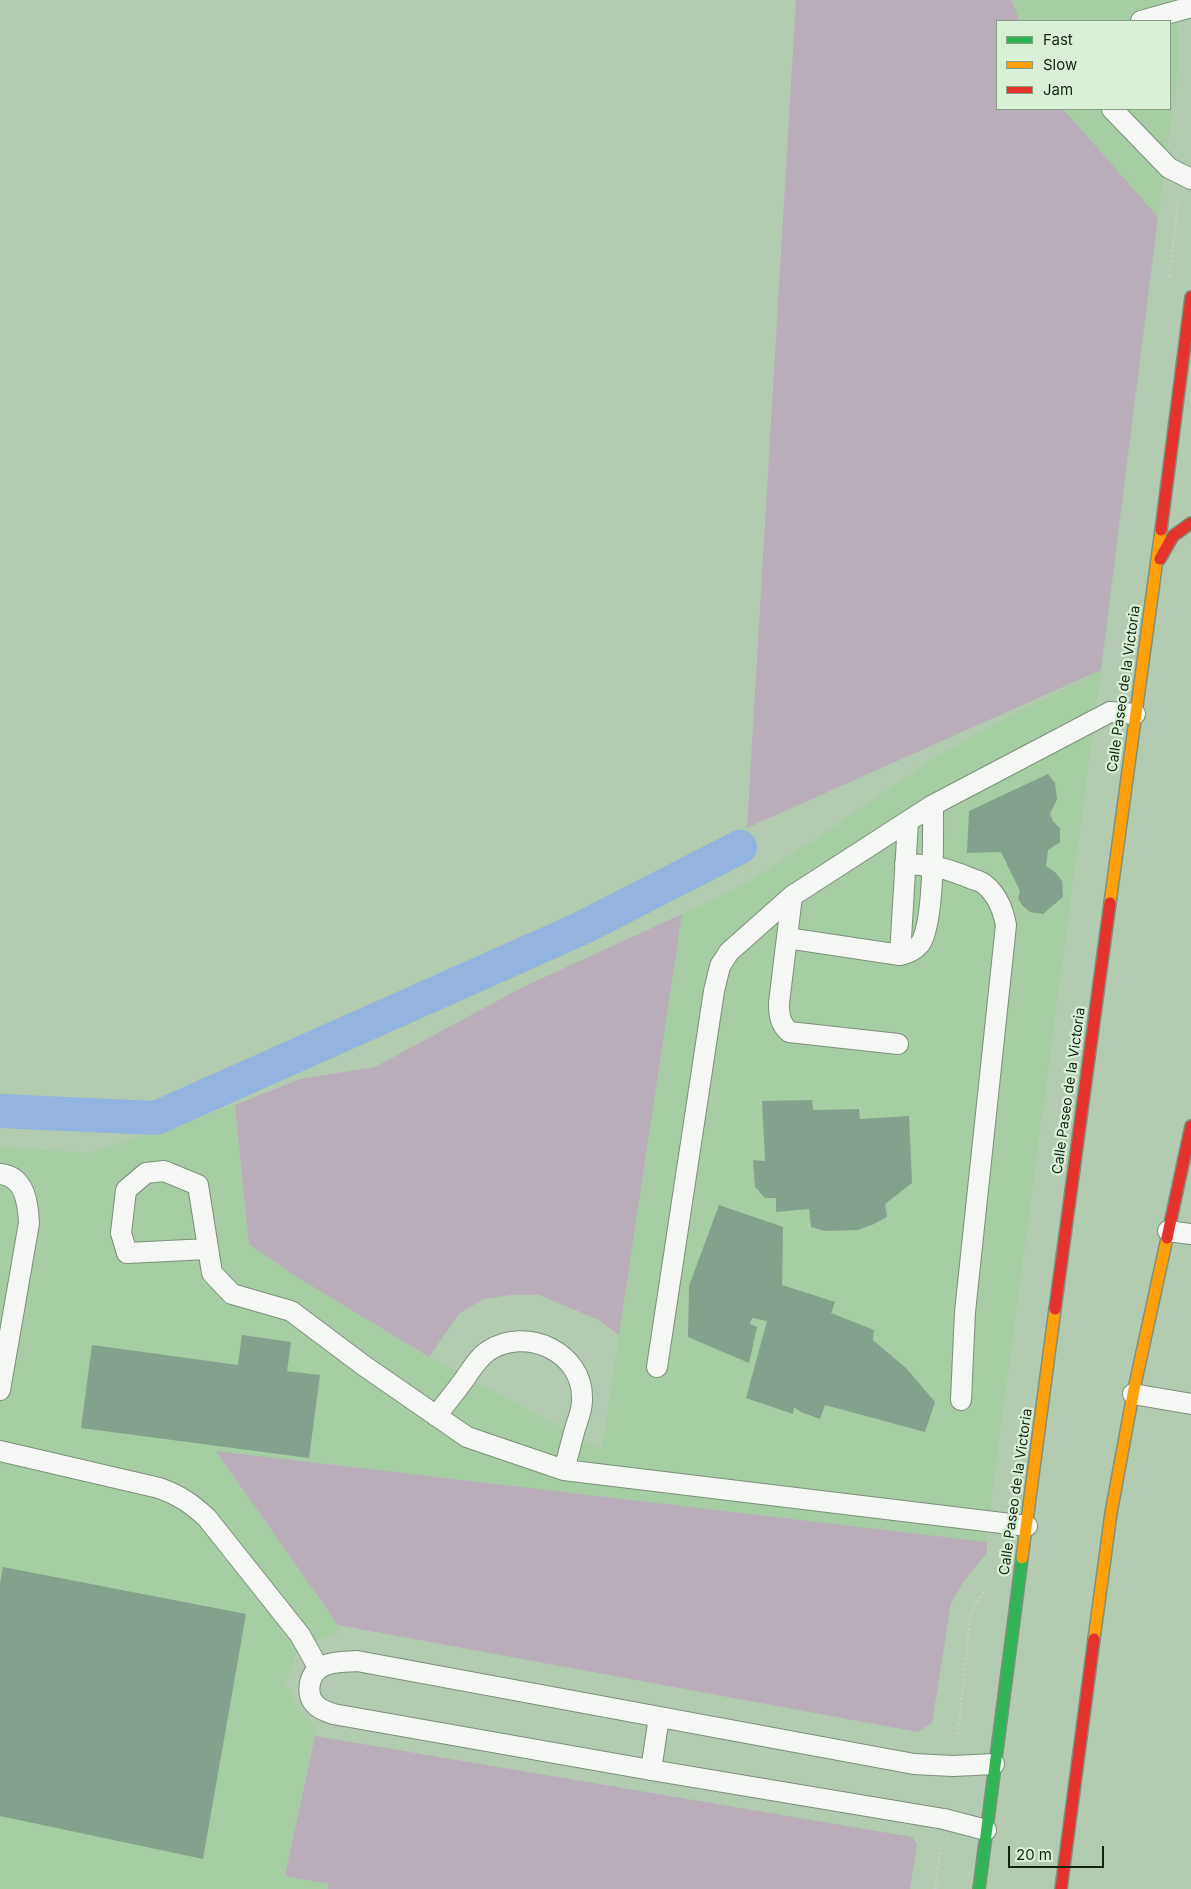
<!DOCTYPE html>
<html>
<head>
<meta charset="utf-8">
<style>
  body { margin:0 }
  #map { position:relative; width:1191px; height:1889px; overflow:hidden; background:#b3cbb1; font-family:Inter,sans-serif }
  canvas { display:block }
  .legend { position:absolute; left:996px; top:20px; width:175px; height:90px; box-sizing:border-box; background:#d9f0d7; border:1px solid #899e88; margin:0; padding:6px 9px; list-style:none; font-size:15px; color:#122311 }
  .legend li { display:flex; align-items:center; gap:10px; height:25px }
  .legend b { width:25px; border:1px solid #899e88 }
  .scale { position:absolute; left:1008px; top:1846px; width:96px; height:22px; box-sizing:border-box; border:2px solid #122311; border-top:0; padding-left:6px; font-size:15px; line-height:18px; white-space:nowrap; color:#122311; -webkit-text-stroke:4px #d9f0d7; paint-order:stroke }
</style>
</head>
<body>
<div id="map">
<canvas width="1191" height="1889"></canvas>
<ul class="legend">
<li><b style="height:6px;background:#30b455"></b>Fast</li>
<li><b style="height:6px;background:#ff9f0a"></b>Slow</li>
<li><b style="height:6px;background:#e5322d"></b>Jam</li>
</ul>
<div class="scale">20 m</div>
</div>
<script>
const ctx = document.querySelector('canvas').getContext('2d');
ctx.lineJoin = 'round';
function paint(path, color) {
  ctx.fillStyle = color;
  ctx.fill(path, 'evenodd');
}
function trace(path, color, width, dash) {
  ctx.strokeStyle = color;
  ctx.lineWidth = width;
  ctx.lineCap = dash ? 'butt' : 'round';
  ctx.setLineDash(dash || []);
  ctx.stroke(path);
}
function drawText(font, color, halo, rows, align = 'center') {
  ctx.font = font + ' Inter,sans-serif';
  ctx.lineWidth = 4.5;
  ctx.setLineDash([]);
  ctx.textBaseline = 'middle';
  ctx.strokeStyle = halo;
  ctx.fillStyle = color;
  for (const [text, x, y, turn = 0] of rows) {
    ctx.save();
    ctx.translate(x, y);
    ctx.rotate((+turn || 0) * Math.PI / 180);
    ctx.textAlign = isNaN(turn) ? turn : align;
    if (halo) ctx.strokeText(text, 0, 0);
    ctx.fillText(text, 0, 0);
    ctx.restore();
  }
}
paint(new Path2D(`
  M1011,0h164l4,59 -21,158 -95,-108h107v-88h-150z
  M1101,670l-110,830 -4,42 -771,-91 122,174 -2,8 -37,15 -15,35 21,35 11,9 -31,149 45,8 -2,5h-328v-742l91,6 144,-48 14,139 48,33 132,80 173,93 80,-536 56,-26 81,-51 115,-79 76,-42z`), '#a7cda4');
paint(new Path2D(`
  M796,0h215l9,21h-23v88h66l95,108 -57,453 -354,158z
  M682,914l-63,421 -20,-15 -60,-25h-28l-28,4 -24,15 -30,43 -132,-80 -48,-33 -14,-139 65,-26 75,-12 146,-79z
  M216,1451l771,91v11l-23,28 -13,22 -19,120 -14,9 -580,-107z
  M315,1736l597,101 5,7 -7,45h-582l1,-5 -44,-8z`), '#baaebb');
trace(new Path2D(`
  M0,1111l156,7 426,-190 158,-81`), '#92b4de', 34);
paint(new Path2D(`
  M1048,774l7,9 2,16 -7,15 3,7 7,7v14l-12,8 -2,16 10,7 6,8 1,16 -20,17 -13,-2 -8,-7 -4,-7 2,-7 -19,-39 -34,1 2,-42z
  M812,1100l1,10 46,-1 1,10 49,-3 3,67 -27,21 2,13 -13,7 -16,6 -33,1 -14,-4 -2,-18 -33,3v-14h-11l-10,-11 -2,-27 12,1 -3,-60z
  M719,1205l64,22 -1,58 53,17 -4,11 43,17 -1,10 34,29 28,33 -10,30 -100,-27 -5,14 -19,-7 -7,-5 -1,7 -47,-16 21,-77 -15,-3 -2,6 7,3 -8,36 -61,-26 1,-51z
  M242,1335l49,7 -4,29 33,4 -11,83 -228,-30 11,-83 146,20z
  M3,1567l243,47 -43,245 -203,-43v-233z`), '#83a18d');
const lane = new Path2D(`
  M1141,21l50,-14
  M1112,109l57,59 22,11
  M905,864c27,1 41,4 65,14 5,2 11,3 14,6 14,11 19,26 22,41l-41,387 -4,88
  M792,896l-13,107c0,13 1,20 10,29l109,12
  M787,938l113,17c8,-2 14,-4 20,-11 15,-22 13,-109 13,-139
  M900,955l8,-133
  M0,1174c25,2 28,29 29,49l-29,167
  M1168,1231l23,3
  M208,1249l-81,4 -6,-20 5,-43 20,-17 18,-2 34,14 14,88 20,21 59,17 72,54 104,72 97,33 463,56
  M657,1367l57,-376 6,-25 9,-14 63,-56 141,-91 177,-93 25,2
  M1133,1394l58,10
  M436,1416c10,-13 21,-26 30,-39 7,-10 12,-19 22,-26 38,-25 96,1 94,49 0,11 -4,19 -7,29 -4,14 -7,27 -11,41
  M0,1451l159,37c20,7 33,16 48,30l93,117 19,34
  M651,1770l8,-53
  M986,1830l-42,-11 -293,-49 -318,-56c-5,-2 -11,-4 -15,-7 -12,-9 -11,-28 0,-38 11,-8 26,-7 39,-8l557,103 39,2 41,-2`);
const fast = new Path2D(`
  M979,1889l43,-331`);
const slow = new Path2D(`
  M1110,903l51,-373
  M1022,1558l33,-249
  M1094,1639l17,-126 22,-119 34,-156`);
const jam = new Path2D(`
  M1161,530l30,-233
  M1160,559l13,-23 18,-13
  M1167,1238l24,-112
  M1055,1309l55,-406
  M1061,1889l33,-250`);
trace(lane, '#7d907c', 22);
trace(fast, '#7d907c', 14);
trace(slow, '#7d907c', 14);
trace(jam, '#7d907c', 14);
trace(new Path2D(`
  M1169,277l9,-76
  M957,1740l14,-128 14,-23
  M935,1889l6,-44`), '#c4ccc4', 3, [2.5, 2.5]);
trace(lane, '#f4f7f3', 20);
trace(fast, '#30b455', 11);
trace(slow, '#ff9f0a', 11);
trace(jam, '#e5322d', 11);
drawText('14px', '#122311', '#d9f0d7', [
  ["Calle Paseo de la Victoria",1124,689,-82],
  ["Calle Paseo de la Victoria",1069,1091,-82],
  ["Calle Paseo de la Victoria",1016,1492,-82]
]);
</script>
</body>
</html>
